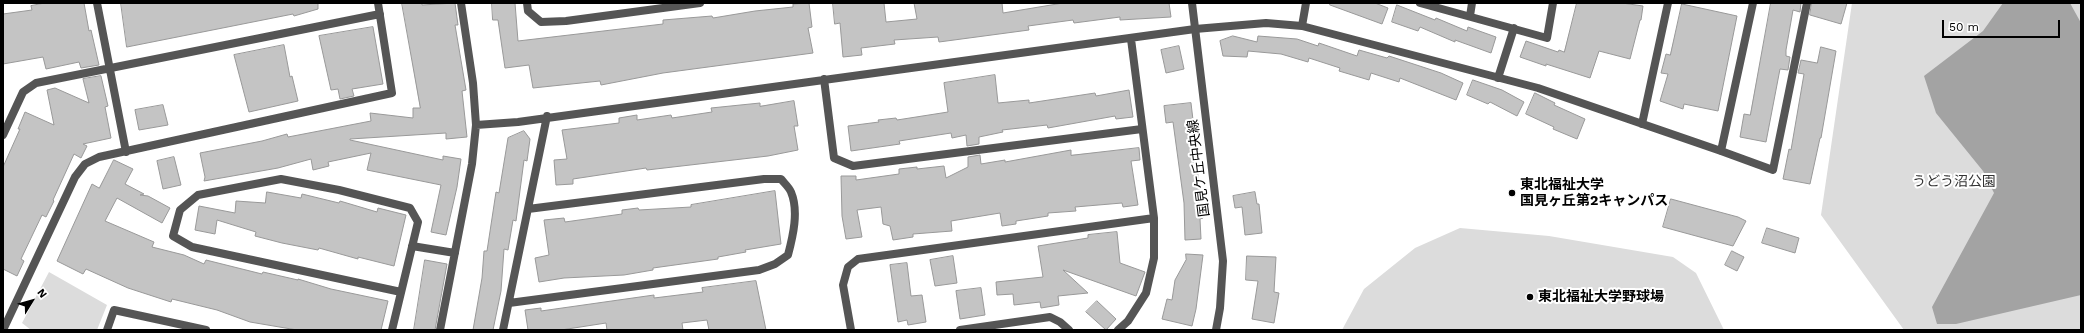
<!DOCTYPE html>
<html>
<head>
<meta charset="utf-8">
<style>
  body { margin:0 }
  #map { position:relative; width:2084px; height:333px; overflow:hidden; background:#fff; font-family:"Work Sans",sans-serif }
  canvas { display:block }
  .frame { position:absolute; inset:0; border:4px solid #000; pointer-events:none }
  .north { position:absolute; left:12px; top:281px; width:40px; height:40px; -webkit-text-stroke:3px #fff; paint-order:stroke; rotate:53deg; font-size:11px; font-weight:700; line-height:16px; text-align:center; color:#000 }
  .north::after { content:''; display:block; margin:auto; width:14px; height:18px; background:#000; clip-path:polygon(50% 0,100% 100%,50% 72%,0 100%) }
  .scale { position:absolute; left:1942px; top:20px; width:118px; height:18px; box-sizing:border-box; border:2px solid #000; border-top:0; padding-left:5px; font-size:12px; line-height:14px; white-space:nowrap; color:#000; -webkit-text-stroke:3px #fff; paint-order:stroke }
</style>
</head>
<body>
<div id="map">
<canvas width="2084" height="333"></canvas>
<div class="frame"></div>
<div class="north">N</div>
<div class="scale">50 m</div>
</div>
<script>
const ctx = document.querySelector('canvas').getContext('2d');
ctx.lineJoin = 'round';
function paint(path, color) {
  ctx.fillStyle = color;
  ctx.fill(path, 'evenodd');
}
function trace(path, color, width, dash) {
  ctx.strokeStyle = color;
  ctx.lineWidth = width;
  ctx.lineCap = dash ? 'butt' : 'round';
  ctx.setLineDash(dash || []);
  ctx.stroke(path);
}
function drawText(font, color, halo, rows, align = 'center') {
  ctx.font = font + ' "Work Sans","Noto Sans JP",sans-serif';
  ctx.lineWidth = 4;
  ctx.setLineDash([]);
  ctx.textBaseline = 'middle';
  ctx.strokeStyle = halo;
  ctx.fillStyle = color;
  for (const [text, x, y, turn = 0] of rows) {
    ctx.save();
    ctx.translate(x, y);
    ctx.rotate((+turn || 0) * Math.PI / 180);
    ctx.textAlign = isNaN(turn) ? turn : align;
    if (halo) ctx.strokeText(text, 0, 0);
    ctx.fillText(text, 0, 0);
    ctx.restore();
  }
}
paint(new Path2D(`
  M1852,3h229v326l-177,1 -83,-115z
  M1460,228l89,8 124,21 23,16 28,57h-382l22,-41 51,-41z
  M49,272l58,33 -10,25h-66l-9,-7z`), '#dcdcdc');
paint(new Path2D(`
  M2003,3h67l11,20v272l-125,29h-19l-5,-17 62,-114 -11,-22 -47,-58 -12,-37 59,-45z`), '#a3a3a3');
const building = new Path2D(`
  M45,3h39l5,28 2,-1 8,35 -18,3 -2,-6 -33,7 -3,-12 -40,7v-50l29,-4 -1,-4z
  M121,3h197v6l-24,7 -1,-2 -166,33z
  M402,3h20v2l33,-2 3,22h-3l11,65 -4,1 5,46 -21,2v-6l-96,6v1l93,20v-4l18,3 -4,28 -11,48 -15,-3 10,-47 -74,-15 4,-17 -43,9 1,4 -16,4 -2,-11 -33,9 -74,13 1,-4 -5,-24 62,-12 25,-7 1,3 83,-16 -1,-8 43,5v-10h7z
  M492,3h23l3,38 145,-17v-4l49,-4 1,2 42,-7 38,-4v-3l16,-1 3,24 -4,1 5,25 -150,20 -62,12 -1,-4 -67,7 -4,-23 -24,3 -7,-48h-5z
  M833,3h51l2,19 31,-3 -3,-16h88l1,10 60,-10h106l2,14 -51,3v-3l-46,6 -1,-3 -45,6 1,4 -90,12 -1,-5 -44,3 1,4 -34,4 1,7 -19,2 -3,-34 -5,1z
  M1330,3h45l13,5 -6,16 -52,-19z
  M1577,3h45l21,3 -2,14h-1l-10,39 -31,-8 -9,27 -44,-14v2l-26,-9 6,-16 32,11 1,-2 5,2z
  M1771,3h30l-1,9 -7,-2 -7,40v6l4,1 -2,13 -8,-1 -14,73 -26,-5 4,-23 6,1z
  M1812,3h35l-6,21 -31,-9z
  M1682,4l55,12 -19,95 -34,-7 -1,5 -23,-8 8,-27 -7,-1 5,-19 4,1z
  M1397,5l38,15 1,-2 31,13 1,-4 28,10 -5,16 -36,-13v2l-35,-15 -2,4 -26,-9z
  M373,27l10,57 -31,5 2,7 -14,3 -2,-10 -7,1 -12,-54z
  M1233,36l24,6 1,-6 39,3 21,7 1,-3 38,13 2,-6 28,8 2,-2 52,17 22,10 -7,17 -56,-22 -1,4 -28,-9 -2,7 -30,-9 1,-3 -31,-10 -1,4 -27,-8 -33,-3 -1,6 -24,-1 -3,-15z
  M284,45l6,32 2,-1 6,25 -49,11 -15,-57z
  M1179,46l5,23 -18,4 -5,-23z
  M1821,47l15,4 -15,87h-1l-10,46 -27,-5 6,-30 2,1 13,-76 -6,-1 3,-13 16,3z
  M995,75l3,28 31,-3v3l66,-10 1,3 33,-6 4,27 -17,2 -1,-3 -67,12 -1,-3 -45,5 1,2 -24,5v7l-12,2 -1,-11 -14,3 -1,-5 -52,8 1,3 -49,7 -3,-25 31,-4 -1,-2 18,-2 1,2 51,-8 -4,-29z
  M101,76l7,30 -3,1 6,31 -28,6 4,2 -6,12 -7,-4 -21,46 1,1 -8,16 -4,-2 -21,44 3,2 -7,15 -14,-7v-102l17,-38h-2l7,-17 29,13 -7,-35 8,-2 34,15 -6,-24z
  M1473,80l29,10 22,12 -7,14 -27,-14 -2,2 -21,-9z
  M1535,93l20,10 -1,2 31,14 -8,20 -24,-10 1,-2 -28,-13z
  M794,101l4,25h-4l4,24 -30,6 -121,14 -1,-2 -73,11v5l-17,1 -2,-25 13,-1 -5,-29 57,-7v-5l18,-3v5l34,-5 1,3 40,-6 -1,-4 49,-5v3z
  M1191,103l2,17 -2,1 9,70h-4l7,27 -3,1 1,20 -16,1 -1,-37 -11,-81 -7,1 -2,-17z
  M163,105l5,20 -29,5 -4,-20z
  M524,131l6,8 -3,22 -3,-1 -8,61 -3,-1 -5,30 -4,-1 -3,42 -8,39h-20l9,-52 2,-27h3l9,-59 3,1 9,-55z
  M1139,148l1,12 -9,1 7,44 -15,2 -1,-4 -47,4 1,4 -28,2v3l-32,5v3l-14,2 -2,-13 -49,8 1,10 -39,3v3l-20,3 -3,-14 -7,-2 -2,-17 -24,3 5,27 -16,2 -4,-23 -1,-40h15v4l43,-6v-5l18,-2v2l27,-3 2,12 22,-11v-10l12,-2 1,9 24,-4v2l66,-12v5z
  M174,157l7,28 -18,4 -6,-28z
  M114,160l19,9 -8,15 19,10 -4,1 8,1 22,12 -8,15 -45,-25 -12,23 49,21 -2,5 32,8 20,9 2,-4 56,14 1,-2 35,8v-1l33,10 57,12 -7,29h-84l-47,-8 -33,-12 -45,-11 -1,3 -43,-14 -42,-19 -3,5 -26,-13 35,-77 7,4z
  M775,191l6,53 -36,6 1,2 -28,5v2l-65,9v2l-29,5 -60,3 -25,4 -4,-24 14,-3 -5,-35 20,-2 1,4 57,-8v-4l16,-2 1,2 52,-3v-2z
  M267,192l34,6 1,-4 37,9 1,-2 37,11 1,-4 28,7 -12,51 -36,-9v2l-39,-11 -1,2 -36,-7 -27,-7 1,-4 -39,-12 -2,14 -20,-4 4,-24 36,7 1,-12 29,2z
  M1255,192l2,12h2l3,29 -17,2 -3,-28 -7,1 -2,-12z
  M1671,199l67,18 8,4 -13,25 -70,-19z
  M1767,228l32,10 -4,15 -33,-10z
  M1117,232l3,31 25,9 -9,24 -73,-26 25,23 -30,3 1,9 -18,3 -1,-6 -26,3 -1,-11 -16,1 -1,-13 47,-5 -5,-31 50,-8v-3z
  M1732,251l12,6 -7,14 -12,-6z
  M1186,254l17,1 -7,54 -4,17 -30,-7 5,-20 5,1 3,-20 11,-20z
  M953,256l4,27 -22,3 -5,-26z
  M1247,256l29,1 -2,35 5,1 -5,30 -22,-4 6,-38 -12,-1z
  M425,260l22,4 -12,66h-21z
  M907,263l4,33 11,-1 4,27 -18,3 -1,-5 -9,2 -8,-57z
  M756,281l10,49h-57l-2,-10 -25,3 1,7h-76l-1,-7 -45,7h-33l-3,-20 16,-2v3l113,-16v3l49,-6 -1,-4z
  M981,288l4,27 -25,4 -4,-28z
  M1097,301l19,18 -10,11 -20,-18z`);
paint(building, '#c4c4c4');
trace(building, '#999', 1);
trace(new Path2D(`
  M97,3l29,149
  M527,3l1,8 13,11 25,-1 134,-18
  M1420,3l127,35 6,-35
  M1470,16l2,-13
  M1302,26l4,-23
  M1498,78l16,-50
  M824,79l10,79 19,8 289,-37
  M1642,124l26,-121
  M476,125l42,-3 677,-93 71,-6 36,3 236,62 183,63 52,19 34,-167
  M3,135l20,-43 13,-9 344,-69
  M1721,151l32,-148
  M412,246l43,7
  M509,303l250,-33 16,-6 13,-9c5,-19 11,-44 3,-63 -2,-5 -7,-9 -10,-13h-17l-236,30
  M3,330l72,-153 10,-13 14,-7 293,-64 -14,-90
  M107,330l7,-20 92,20
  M392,330l26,-108 -8,-14 -71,-18 -58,-11 -83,16 -18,15 -7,26 19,11 209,45
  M440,330l32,-166 4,-39 -3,-42 -12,-80
  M503,330l44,-214
  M851,330l-8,-45 5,-18 10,-8 296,-41
  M960,330l90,-13 10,5 9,8
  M1118,330l10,-9 18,-28 8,-35v-40l-23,-179`), '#555', 8);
trace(new Path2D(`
  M1192,3l31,258 -3,47 -4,22`), '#555', 8);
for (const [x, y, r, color] of [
  [1512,193,4,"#000"],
  [1530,297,4,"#000"]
]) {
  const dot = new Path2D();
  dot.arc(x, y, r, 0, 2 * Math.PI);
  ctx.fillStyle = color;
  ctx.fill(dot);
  trace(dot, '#fff', 1.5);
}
drawText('14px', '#000', '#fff', [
  ["国見ケ丘中央線",1199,168,-97]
]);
drawText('14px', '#333', '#fff', [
  ["うどう沼公園",1954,182]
]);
drawText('bold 14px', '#000', '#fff', [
  ["東北福祉大学",1520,185],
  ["国見ヶ丘第2キャンパス",1520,201],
  ["東北福祉大学野球場",1538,297]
], 'left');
</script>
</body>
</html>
